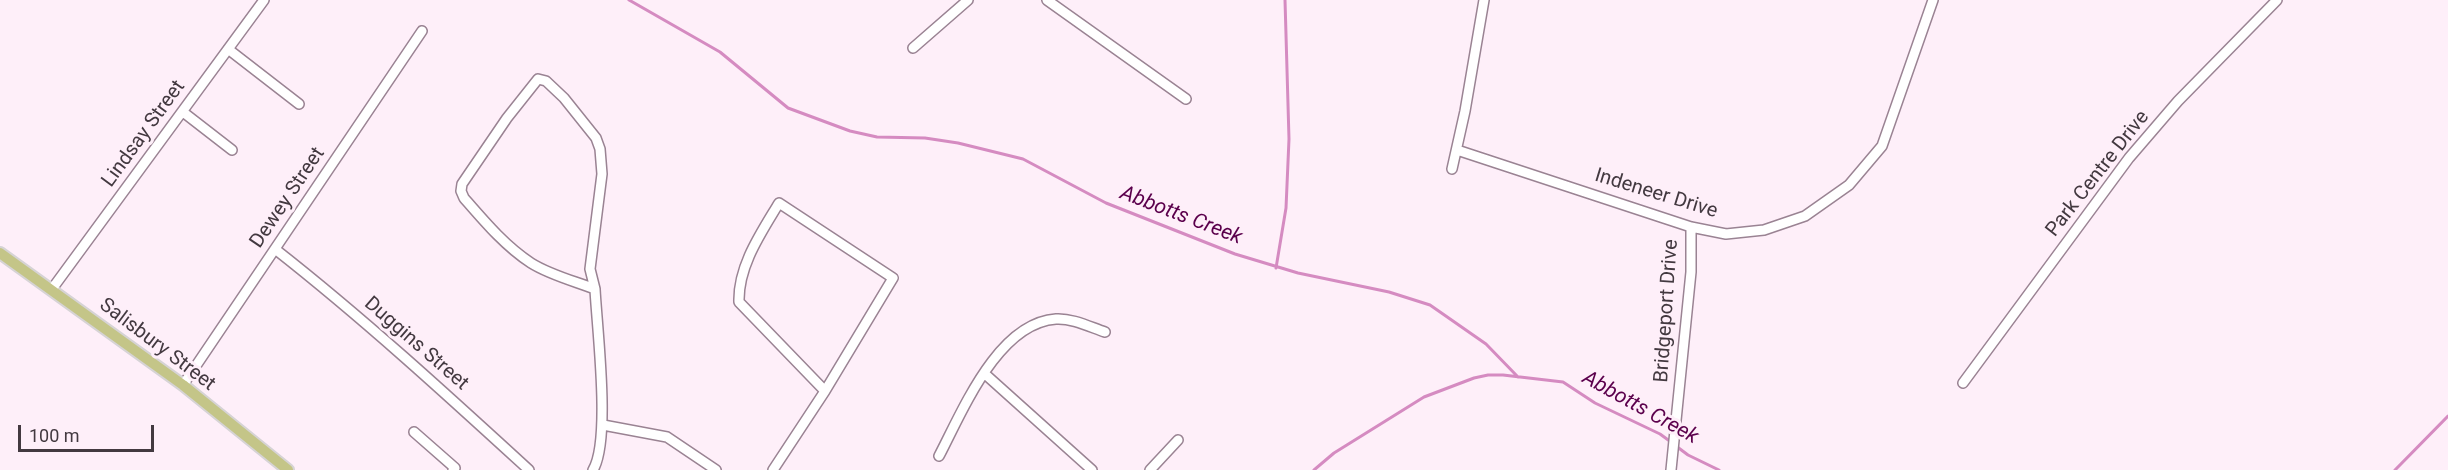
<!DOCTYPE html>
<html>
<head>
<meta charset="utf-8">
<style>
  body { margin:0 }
  #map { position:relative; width:2448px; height:470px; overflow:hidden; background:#feeff9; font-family:Roboto,sans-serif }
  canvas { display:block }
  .scale { position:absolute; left:18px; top:425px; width:136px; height:27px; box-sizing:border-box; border:3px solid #433940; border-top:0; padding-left:8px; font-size:18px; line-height:21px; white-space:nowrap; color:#433940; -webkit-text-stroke:4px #feeff9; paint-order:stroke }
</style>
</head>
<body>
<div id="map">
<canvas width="2448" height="470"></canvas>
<div class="scale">100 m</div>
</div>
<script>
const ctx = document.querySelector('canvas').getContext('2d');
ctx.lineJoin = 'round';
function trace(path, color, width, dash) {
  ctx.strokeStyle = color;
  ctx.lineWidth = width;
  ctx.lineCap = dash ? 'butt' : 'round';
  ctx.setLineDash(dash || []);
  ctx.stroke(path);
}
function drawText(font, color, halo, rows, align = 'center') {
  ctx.font = font + ' Roboto,sans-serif';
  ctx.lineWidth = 6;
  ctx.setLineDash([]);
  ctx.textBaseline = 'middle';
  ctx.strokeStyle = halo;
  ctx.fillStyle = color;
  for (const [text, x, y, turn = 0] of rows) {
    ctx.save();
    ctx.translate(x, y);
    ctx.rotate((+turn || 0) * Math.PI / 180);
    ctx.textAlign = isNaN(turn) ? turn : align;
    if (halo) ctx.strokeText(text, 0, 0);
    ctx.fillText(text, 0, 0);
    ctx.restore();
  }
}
trace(new Path2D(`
  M629,0l91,52 68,56 62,23 27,6 48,1 33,5 65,16 83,44 129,51 63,19 91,19 41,13 56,39 32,33
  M1276,268l10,-60 3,-69 -4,-139
  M1676,446l12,9 31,15
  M1314,470l20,-17 90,-56 50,-19 14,-3h15l60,7 32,21 65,31 11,8
  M2395,470l53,-54`), '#d58bc1', 3);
const minor = new Path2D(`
  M1047,0l139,99
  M913,48l55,-48
  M228,49l71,55
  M538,79l8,2 18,17 32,40 4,11 2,25 -12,95 5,20c-21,-8 -45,-14 -64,-26 -26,-17 -47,-42 -67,-65l-3,-7 1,-7 45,-66z
  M183,112l49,38
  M1457,150l234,77 35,7 38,-4 41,-14 44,-31 33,-39 51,-146
  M1452,169l13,-58 19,-111
  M779,203l114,75 -68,113 -86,-89c-1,-36 22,-69 40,-99z
  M275,249c88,69 171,145 254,221
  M52,289l212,-289
  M985,374l107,96
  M1963,383l166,-225 49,-57 99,-101
  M183,385l239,-354
  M603,425l64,12 49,33
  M414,432l41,36 -2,2
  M939,456c24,-46 59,-133 117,-137 16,-1 34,8 49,13
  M593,470c18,-30 4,-141 2,-181
  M773,470l52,-79
  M1150,470l28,-30
  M1671,470l20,-198v-45`);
const major = new Path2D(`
  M0,253l183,132 105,85`);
trace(minor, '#9a8393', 12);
trace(major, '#d6d3d5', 14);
trace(minor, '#fff', 9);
trace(major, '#c4c588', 10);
drawText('20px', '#433940', '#feeff9', [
  ["Lindsay Street",144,134,-54],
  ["Park Centre Drive",2098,174,-52],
  ["Indeneer Drive",1656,194,17],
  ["Dewey Street",288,198,-56],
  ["Bridgeport Drive",1667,311,-86],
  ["Duggins Street",416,344,41],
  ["Salisbury Street",157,345,37]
]);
drawText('italic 21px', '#5b004c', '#feeff9', [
  ["Abbotts Creek",1181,216,21],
  ["Abbotts Creek",1640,408,29]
]);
</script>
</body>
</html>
